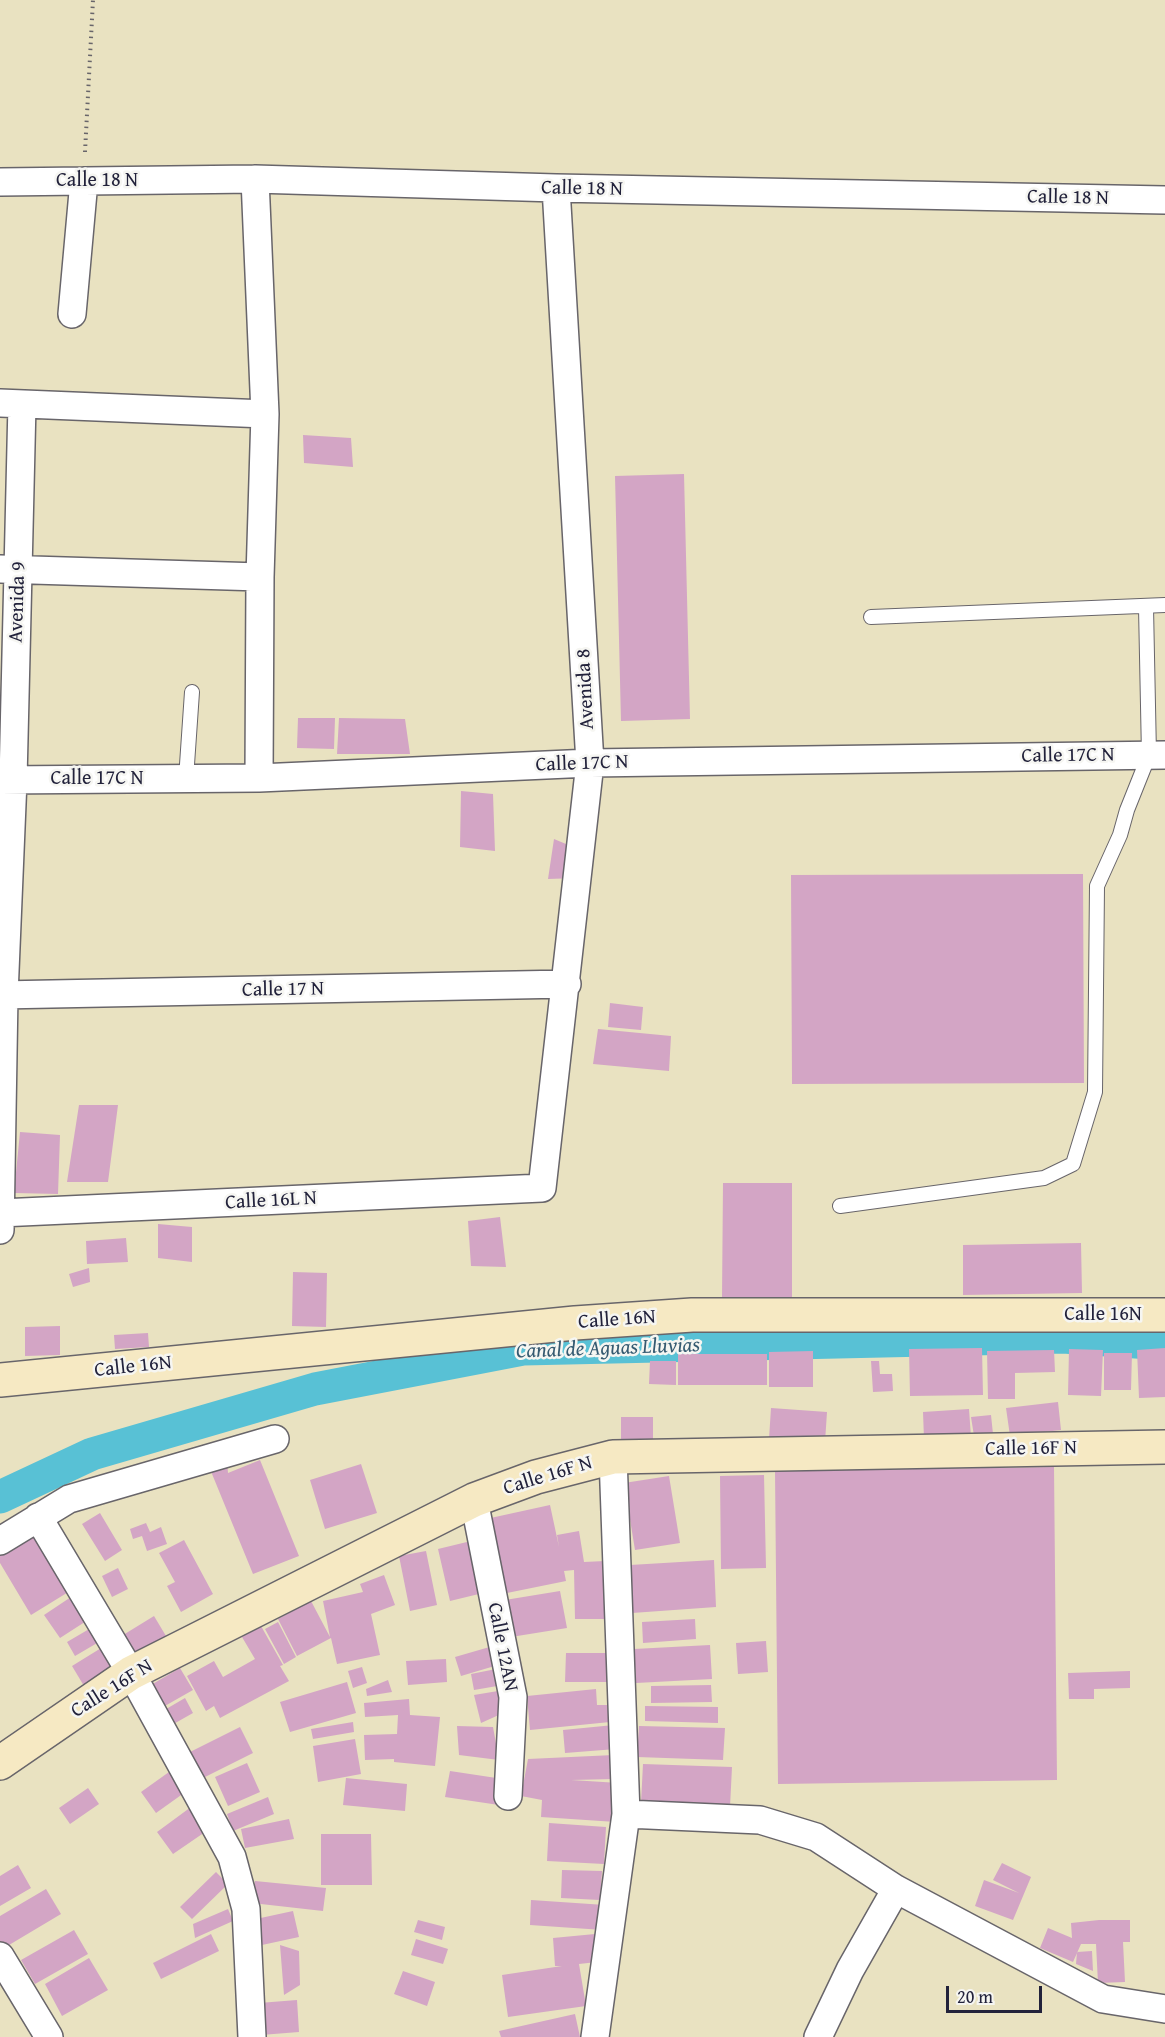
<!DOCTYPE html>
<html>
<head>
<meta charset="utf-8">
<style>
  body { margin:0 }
  #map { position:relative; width:1165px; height:2037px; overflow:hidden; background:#e9e2c1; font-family:"Gentium Book Plus",serif }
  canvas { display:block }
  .scale { position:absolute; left:946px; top:1986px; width:96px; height:27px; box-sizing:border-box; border:3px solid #22223b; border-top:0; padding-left:8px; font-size:18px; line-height:21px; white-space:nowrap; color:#22223b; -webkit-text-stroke:4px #f6f6f2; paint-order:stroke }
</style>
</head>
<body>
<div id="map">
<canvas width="1165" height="2037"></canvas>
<div class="scale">20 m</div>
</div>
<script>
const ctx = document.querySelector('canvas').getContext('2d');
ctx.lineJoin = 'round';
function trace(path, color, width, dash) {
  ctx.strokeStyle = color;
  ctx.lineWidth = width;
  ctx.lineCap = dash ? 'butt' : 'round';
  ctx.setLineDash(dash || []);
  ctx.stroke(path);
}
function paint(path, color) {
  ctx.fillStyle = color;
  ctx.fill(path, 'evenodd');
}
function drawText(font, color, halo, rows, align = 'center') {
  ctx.font = font + ' "Gentium Book Plus",serif';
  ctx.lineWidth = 5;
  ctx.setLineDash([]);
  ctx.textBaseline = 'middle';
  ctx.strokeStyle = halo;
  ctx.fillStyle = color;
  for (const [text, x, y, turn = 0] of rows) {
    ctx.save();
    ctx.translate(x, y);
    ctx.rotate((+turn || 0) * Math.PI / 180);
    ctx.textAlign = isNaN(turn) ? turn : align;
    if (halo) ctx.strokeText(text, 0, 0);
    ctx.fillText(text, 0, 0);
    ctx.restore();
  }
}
trace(new Path2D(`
  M0,1497l92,-43 223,-65 208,-40 540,-12 102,7`), '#58c1d5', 33);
paint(new Path2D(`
  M303,435l48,3 2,29 -49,-4z
  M684,474l6,245 -69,2 -6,-245z
  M298,718h37l-1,31 -37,-1z
  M339,718l66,1 5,35h-73z
  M461,791l32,3 2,57 -35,-4z
  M554,839l24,10 -1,29 -29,1z
  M1083,874l1,209 -292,1 -1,-209z
  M610,1003l33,4 -2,23 -33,-3z
  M598,1029l73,7 -2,35 -76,-7z
  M79,1105h39l-10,77h-41z
  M20,1132l40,3 -2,59 -44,-1z
  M723,1183h69v116l-70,-1z
  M500,1217l6,50 -35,-1 -3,-45z
  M158,1224l34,3v35l-34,-4z
  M126,1238l2,24 -41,2 -1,-23z
  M1081,1243l1,50 -119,2v-50z
  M89,1268l1,14 -17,5 -4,-13z
  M293,1272l34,1 -1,54 -34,-1z
  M60,1326v29l-35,1v-29z
  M148,1333l1,14 -34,2 -1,-14z
  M982,1348l1,47 -73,1 -1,-47z
  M1165,1348v49l-26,1 -2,-48z
  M1069,1349l34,1 -2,46 -33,-1z
  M1054,1350l1,22 -40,1v26h-27l-1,-48z
  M813,1351v36h-44v-35z
  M1104,1353h28l-1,37h-27z
  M678,1354h89v31h-89z
  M650,1361h26v24l-27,-1z
  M871,1361h8l1,13h12l1,17 -20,1z
  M1058,1402l3,28 -51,6 -4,-28z
  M771,1408l56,4 -2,30 -56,-3z
  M969,1409l2,28 -47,2 -1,-27z
  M991,1415l2,19 -19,2 -3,-19z
  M621,1417h32v26h-32z
  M260,1460l39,96 -46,18 -43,-105 17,-7 1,11z
  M361,1464l16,49 -52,16 -15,-49z
  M1054,1467l3,313 -279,4 -3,-313z
  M764,1475l2,93 -45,1 -1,-93z
  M669,1476l11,67 -45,7 -11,-67z
  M550,1505l9,42 -2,-12 22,-4 5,31 21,-1 1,58h-31l-1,-49 -10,1 2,10 -64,13 -16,-75z
  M100,1513l22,37 -17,11 -23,-37z
  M146,1523l4,9 11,-5 6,17 -20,7 -5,-15 -9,3 -3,-10z
  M36,1535l34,56 -39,24 -31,-52v-7z
  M184,1540l29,54 -32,18 -14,-26 8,-4 -16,-29z
  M471,1541l12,52 -33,8 -12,-52z
  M426,1551l11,54 -27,6 -11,-55z
  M714,1560l2,47 -84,6 -2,-48z
  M118,1568l10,21 -16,8 -10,-21z
  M384,1575l11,30 -24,9 9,41 -43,9 -6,-26 -34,18 -19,-37 33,-18 19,36 -7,-36 40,-9 -3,-8z
  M560,1591l7,37 -56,9 -6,-37z
  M74,1595l17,23 -31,20 -16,-23z
  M154,1616l15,25 -39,24 -15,-25z
  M695,1619l1,20 -53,4 -1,-21z
  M278,1622l18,35 -12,7 -19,-35z
  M96,1625l8,14 -29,17 -8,-14z
  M261,1626l22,39 -3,1 9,15 -69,37 -6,-12 -8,5 -19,-35 27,-15 9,16 32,-18 -13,-22z
  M766,1641l2,31 -30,2 -2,-31z
  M106,1645l12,19 -34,22 -12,-20z
  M710,1645l2,34 -76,4 -2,-34z
  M493,1646l5,19 -37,11 -6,-19z
  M566,1653h49v29h-50z
  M446,1659l1,23 -39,3 -2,-24z
  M362,1667l5,16 -14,5 -5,-17z
  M180,1668l13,22 -37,21 -12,-22z
  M501,1668l2,17 -29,5 -3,-16z
  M1130,1671v17l-36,1v10h-25l-1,-26z
  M388,1680l4,12 -25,4 -1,-7z
  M347,1682l9,31 -66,19 -10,-30z
  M711,1685l1,17 -61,1v-17z
  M596,1689l1,16h10l3,17 -80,8 -3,-34z
  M498,1691l3,23 -20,9 -7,-28z
  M185,1698l8,15 -23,13 -9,-14z
  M409,1699l1,16 30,2 -5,49 -41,-4v-3l-29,1 -1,-25 33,-1 1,-19 -33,2 -1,-14z
  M645,1706l73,1v16l-73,-2z
  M353,1722l1,10 -41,7 -2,-10z
  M614,1725l2,24 -51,4 -2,-23z
  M457,1726l36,1 6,33 -40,-5z
  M639,1726l86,2 -2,32 -86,-3z
  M240,1727l13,26 -52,26 -13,-26z
  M355,1739l6,35 -43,8 -5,-36z
  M614,1755l1,24 -44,1 48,3 -3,39 -75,-5 1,-17 -21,-4 7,-37z
  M247,1763l13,29 -32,14 -13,-29z
  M643,1764l89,3 -2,40 -89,-4z
  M450,1771l53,8 -4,26 -54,-8z
  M169,1772l15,21 -28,20 -15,-21z
  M346,1778l61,6 -2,27 -62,-6z
  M88,1788l11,16 -29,20 -11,-16z
  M268,1797l6,17 -41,17 -6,-17z
  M191,1807l17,23 -35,24 -16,-22z
  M289,1819l5,20 -49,9 -4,-19z
  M549,1823l57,4 -2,37 -57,-3z
  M321,1834h50l1,51h-51z
  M1002,1863l29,14 -18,43 -38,-14 9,-26 35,13 -26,-13z
  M18,1865l13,23 -31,18v-30z
  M562,1870l40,1 -2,29 -39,-2z
  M216,1872l12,12 -36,35 -12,-12z
  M255,1881l71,7 -3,23 -71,-8z
  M46,1889l15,25 -57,34 -4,-7v-25z
  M531,1900l74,5 -2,25 -73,-5z
  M228,1909l5,12 -38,17 -2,-14z
  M293,1911l6,26 -37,8 -6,-26z
  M418,1920l27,7 -3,13 -28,-8z
  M1099,1920h31v22h-7l2,40 -27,1 -2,-39h-15l-8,18 -33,-14 8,-20 24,10 -1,-15z
  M74,1930l14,24 -53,30 -14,-24z
  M211,1934l8,17 -58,28 -8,-16z
  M595,1934l2,28 -18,2 7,42 -78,11 -6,-42 60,-9h-7l-2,-28z
  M416,1939l32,10 -5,15 -32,-9z
  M280,1945l19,6 1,34 -16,10z
  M1092,1951l1,20 -17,-7 1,-12z
  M89,1958l19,32 -46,26 -17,-32z
  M403,1971l32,11 -8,24 -33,-12z
  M297,2000l2,32 -38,3 -2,-32z
  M575,2014l5,23h-79l-2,-6z`), '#d3a5c5');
const lane = new Path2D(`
  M871,617l294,-12
  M186,779l6,-87
  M840,1206l204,-28 29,-14 22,-72 2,-206 23,-51 7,-25 22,-55 -3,-148`);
const street = new Path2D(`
  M255,179l10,235 -5,163 -1,201
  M0,182l255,-3 301,9 609,12
  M72,314l12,-133
  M0,403l265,11
  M0,569l260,8
  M0,780l259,-2 331,-15 575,-8
  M0,995l567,-11
  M0,1213l542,-25 48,-425 -34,-575
  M0,1230l4,-235 9,-215 9,-376
  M474,1500l39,197 -5,99
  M38,1517l93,156 101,184 14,52 6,128
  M0,1541l69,-42 206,-60
  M626,1814l134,6 56,17 80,52 207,110 62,10
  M0,1956l49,81
  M595,2037l31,-223 -13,-357
  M818,2037l32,-67 46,-81`);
const secondary = new Path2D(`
  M0,1380l575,-57 117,-8h473
  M0,1763l131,-90 343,-173 62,-23 77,-20 552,-10`);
trace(lane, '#68656a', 16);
trace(street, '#68656a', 30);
trace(secondary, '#68656a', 36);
trace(new Path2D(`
  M85,152l8,-152`), '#68656a', 4, [1.5, 4.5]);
trace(lane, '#fff', 14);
trace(street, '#fff', 27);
trace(secondary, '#f6e9c3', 33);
drawText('20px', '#22223b', '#f6f6f2', [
  ["Calle 18 N",97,181],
  ["Calle 18 N",582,189,1],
  ["Calle 18 N",1068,198,1],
  ["Avenida 9",18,602,-88],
  ["Avenida 8",586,689,-93],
  ["Calle 17C N",1068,756,-1],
  ["Calle 17C N",582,764,-2],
  ["Calle 17C N",97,779],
  ["Calle 17 N",283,990,-1],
  ["Calle 16L N",271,1201,-3],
  ["Calle 16N",1103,1315],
  ["Calle 16N",617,1320,-4],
  ["Calle 16N",133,1367,-6],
  ["Calle 16F N",1031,1449,-1],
  ["Calle 16F N",548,1476,-17],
  ["Calle 12AN",502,1647,79],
  ["Calle 16F N",112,1689,-32]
]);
drawText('italic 21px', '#355a71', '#f6f6f2', [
  ["Canal de Aguas Lluvias",608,1349,-2]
]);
</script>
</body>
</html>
